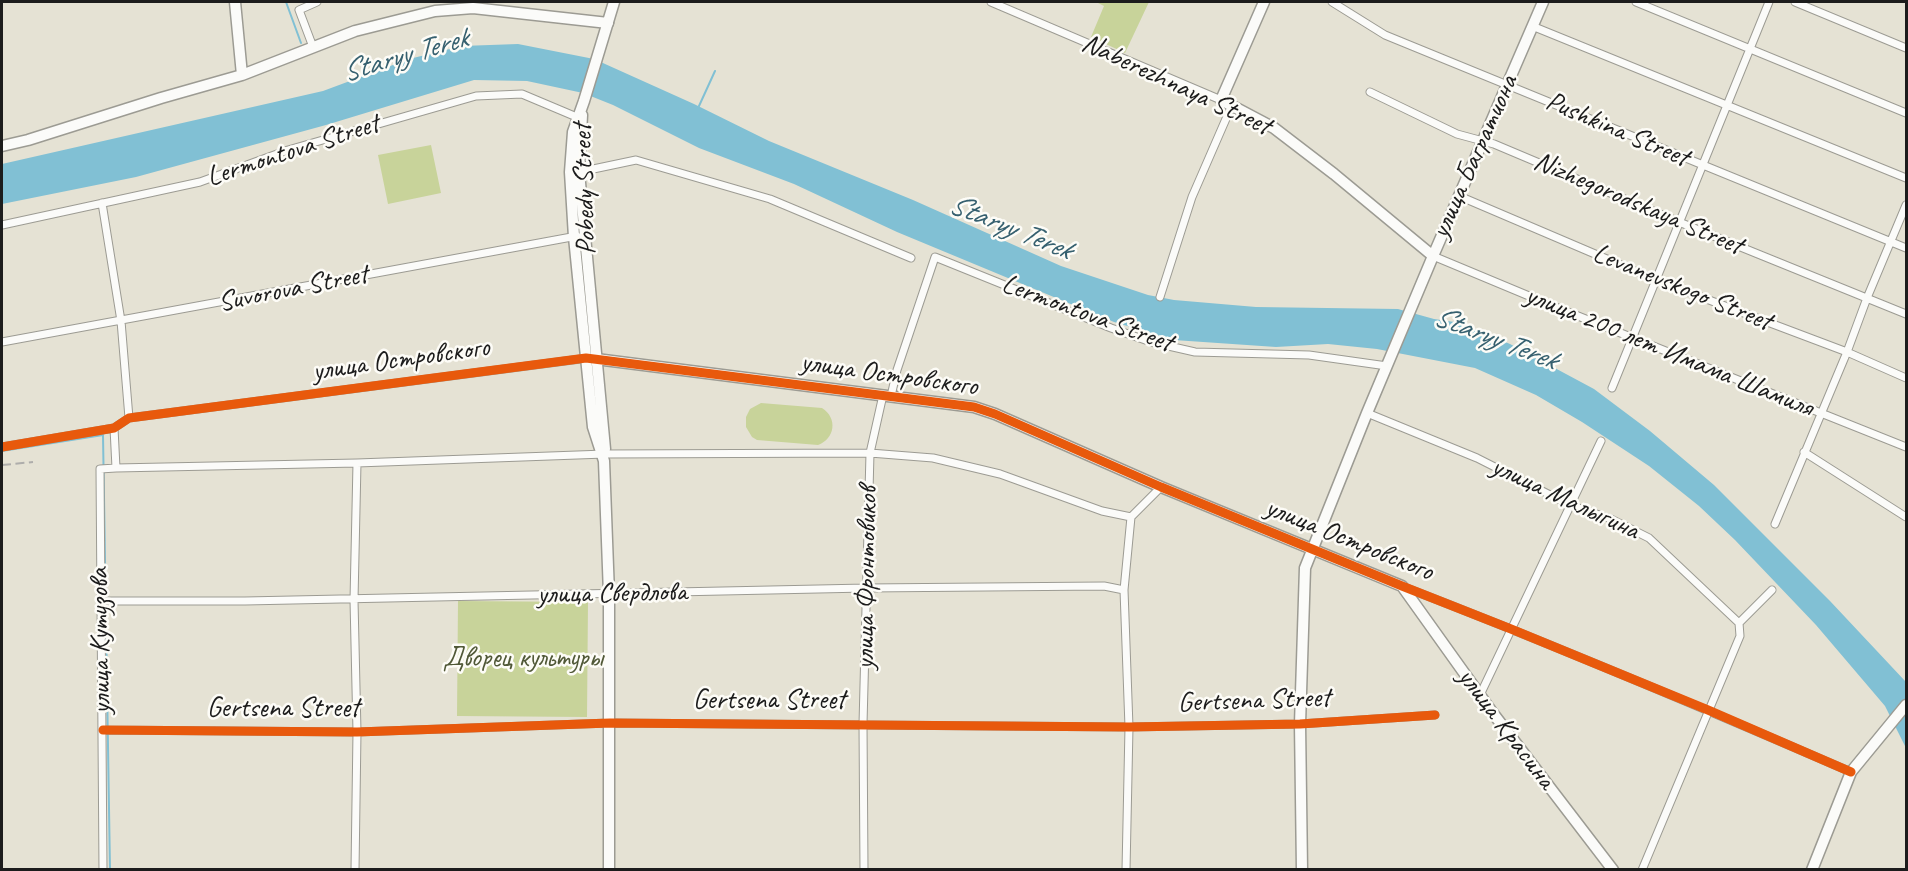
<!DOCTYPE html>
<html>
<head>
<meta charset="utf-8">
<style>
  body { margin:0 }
  #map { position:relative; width:1908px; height:871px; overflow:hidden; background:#e5e2d4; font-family:Caveat,sans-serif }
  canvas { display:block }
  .frame { position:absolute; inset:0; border:3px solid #1c1c1c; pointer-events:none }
</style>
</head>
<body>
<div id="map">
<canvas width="1908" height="871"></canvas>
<div class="frame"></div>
</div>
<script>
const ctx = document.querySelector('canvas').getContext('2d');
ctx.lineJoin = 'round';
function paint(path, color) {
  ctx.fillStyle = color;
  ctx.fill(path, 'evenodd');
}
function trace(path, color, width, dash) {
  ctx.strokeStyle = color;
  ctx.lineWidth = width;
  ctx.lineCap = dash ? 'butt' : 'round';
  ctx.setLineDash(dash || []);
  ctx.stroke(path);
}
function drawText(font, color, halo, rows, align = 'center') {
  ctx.font = font + ' Caveat,sans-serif';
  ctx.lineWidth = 5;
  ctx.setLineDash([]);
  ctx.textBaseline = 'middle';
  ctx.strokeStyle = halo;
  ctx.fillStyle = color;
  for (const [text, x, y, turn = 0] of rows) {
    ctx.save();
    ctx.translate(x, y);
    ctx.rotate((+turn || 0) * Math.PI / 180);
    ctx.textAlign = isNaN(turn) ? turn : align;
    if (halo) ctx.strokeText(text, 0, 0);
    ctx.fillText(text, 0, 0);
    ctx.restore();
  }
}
paint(new Path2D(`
  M1096,2h53l-24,51 -34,-16 13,-31z
  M431,145l10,48 -53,11 -10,-49z
  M761,403l61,5c16,10 13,31 -4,37l-61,-5 -5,-3 -6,-10v-10l4,-8z
  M458,601l130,1 -1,115 -130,-1z`), '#c8d39a');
paint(new Path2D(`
  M518,44l76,15 100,45 75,37 144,59 148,66 87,29 26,5 82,7 142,2 36,10 27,4 49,21 84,45 56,42 64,54 116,116 76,81v66l-21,-42 -69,-81 -81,-85 -36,-34 -50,-40 -67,-44 -46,-27 -61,-27 -98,-19 -49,-5 -52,3 -102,-7 -60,-18 -217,-90 -103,-48 -95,-36 -86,-43 -30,-12 -56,-12 -53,-1 -148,45 -190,52 -134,27v-40l321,-73 86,-32 53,-13z`), '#81c0d4');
trace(new Path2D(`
  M286,2l15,41
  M699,106l16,-35
  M2,451l101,-16 7,435`), '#81c0d4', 2);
const street = new Path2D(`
  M991,2l230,98
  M1332,2l53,33 521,213
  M1636,2l270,111
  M1795,2l111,46
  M1532,26l374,152
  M313,47l-14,-37 18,-8
  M1370,92l87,42 37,10 185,78 227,92
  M579,172l57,-12 134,39 141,59
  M1459,196l197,84 191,72 59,26
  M102,203l19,118 8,97
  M2,225l198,-43 88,-32 188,-54 46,-2 57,24
  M1433,256l120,50 353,141
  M1160,297l32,-100 40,-92
  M2,342l575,-106
  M1612,388l157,-386
  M891,396l6,-26 38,-113 176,71 40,14 44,10 114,3 78,11
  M1367,413l110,45 93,47 41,14 38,19 90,85
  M2,447l112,-19 15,-10 459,-60
  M1804,452l102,65
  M116,468l241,-5 248,-9 265,-1 63,5 67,16 102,37 29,6
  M1775,524l72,-172 20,-54 39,-93
  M1404,587c151,58 299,121 447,185
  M100,601h145l621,-13 238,-2 20,4
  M1480,695l121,-254
  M103,730l254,2 253,-9 519,4 171,-3 135,-9
  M103,870l-3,-401 16,-1 -2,-40
  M355,870l2,-138 -3,-132 3,-137
  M864,870l-1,-146 7,-271 13,-58
  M1126,870l3,-143 -5,-137 7,-73 30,-30
  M1642,870l98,-234 -1,-13 33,-33`);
const secondary = new Path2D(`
  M235,2l7,73
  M1264,2l-43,98 53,28 60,46 99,82
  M2,146l26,-6 133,-42 81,-23 113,-44 80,-20 38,-3 135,15
  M596,359l378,48 21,7 166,73 241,99 90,126 121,158
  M1302,870l-2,-146 5,-156 62,-155 66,-157 110,-254
  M1812,870l39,-98 55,-67`);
const primary = new Path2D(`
  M582,115l-3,57 26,277
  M609,870v-276l-5,-133 -11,-34 -19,-190 -4,-65 3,-40 11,-31 30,-99`);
trace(street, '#9c9b93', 9);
trace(secondary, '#9c9b93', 13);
trace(primary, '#9c9b93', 13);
trace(street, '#fbfbf9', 7);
trace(secondary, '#fbfbf9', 10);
trace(primary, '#fbfbf9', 10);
trace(new Path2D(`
  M2,465l31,-3`), '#aeadab', 2, [9, 4.5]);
trace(new Path2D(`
  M2,447l112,-19 15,-10 457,-60 388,49 21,7 166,73 241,99 109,43 197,81 143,62
  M103,730l254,2 253,-9 519,4 171,-3 135,-9`), '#e8590c', 9);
drawText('28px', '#1c1c1c', '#fdfcf7', [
  ["Naberezhnaya Street",1176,85,25],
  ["Pushkina Street",1617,130,23],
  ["Lermontova Street",293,151,-18],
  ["улица Багратиона",1475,157,-66],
  ["Pobedy Street",585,189,-92],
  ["Nizhegorodskaya Street",1638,204,23],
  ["Levanevskogo Street",1682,288,22],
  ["Suvorova Street",293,289,-11],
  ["Lermontova Street",1087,314,20],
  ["улица 200 лет Имама Шамиля",1669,352,22],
  ["улица Островского",401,360,-8],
  ["улица Островского",889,375,8],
  ["улица Малыгина",1565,499,25],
  ["улица Островского",1349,540,22],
  ["улица Фронтовиков",867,578,-89],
  ["улица Свердлова",612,594,-1],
  ["улица Кутузова",101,641,-91],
  ["Gertsena Street",769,701],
  ["Gertsena Street",1254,701,-2],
  ["Gertsena Street",283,709],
  ["улица Красина",1506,729,53]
]);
drawText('28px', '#505837', '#fdfcf7', [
  ["Дворец культуры",523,659]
]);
drawText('italic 30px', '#36606f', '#fdfcf7', [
  ["Staryy Terek",405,56,-16],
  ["Staryy Terek",1010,228,22],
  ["Staryy Terek",1495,339,21]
]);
</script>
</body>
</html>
